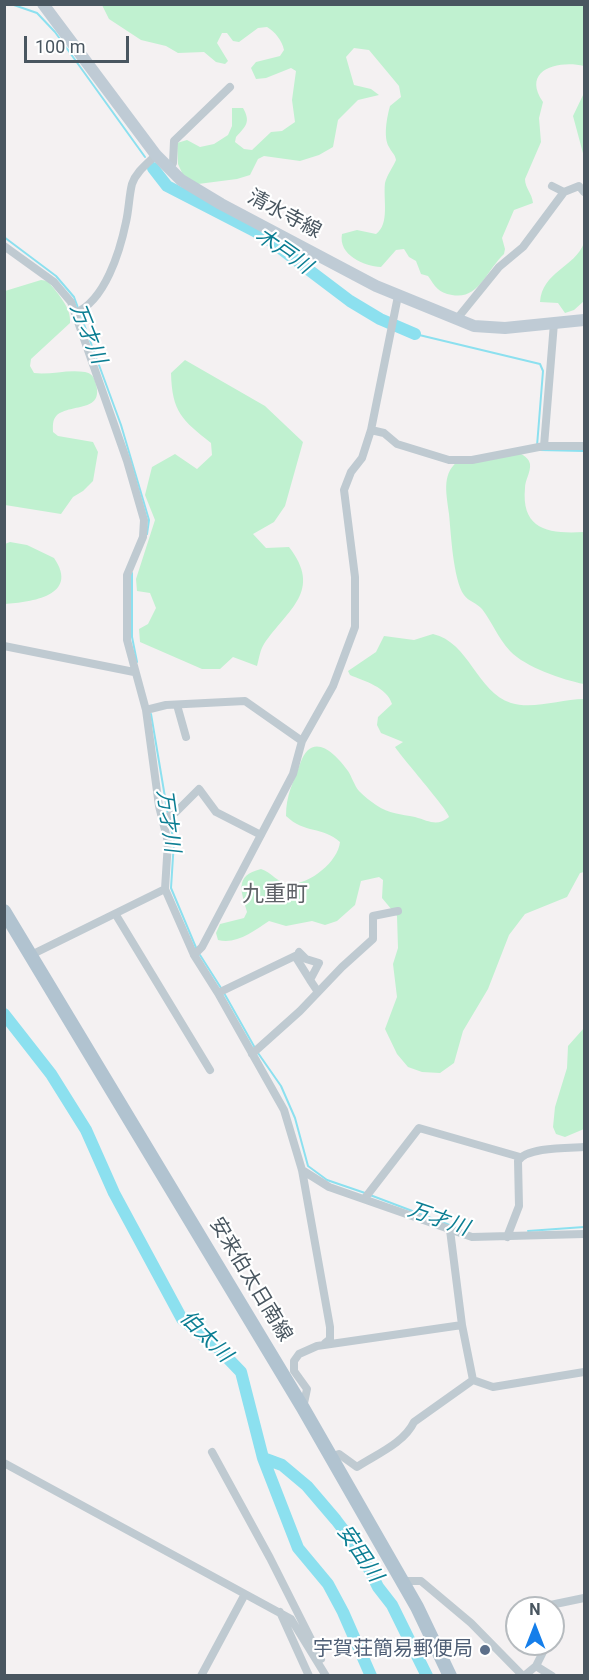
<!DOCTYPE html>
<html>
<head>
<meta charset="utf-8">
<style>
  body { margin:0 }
  #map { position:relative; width:589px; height:1680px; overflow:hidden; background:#f4f1f2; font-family:Roboto,sans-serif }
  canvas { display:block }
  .frame { position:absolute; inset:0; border:6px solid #495660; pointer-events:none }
  .north { position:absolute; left:505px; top:1596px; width:60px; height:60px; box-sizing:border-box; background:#fff; border:2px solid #b6bbbf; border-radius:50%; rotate:0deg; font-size:16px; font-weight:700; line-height:24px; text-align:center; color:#495660 }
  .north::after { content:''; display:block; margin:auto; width:21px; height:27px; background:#157eea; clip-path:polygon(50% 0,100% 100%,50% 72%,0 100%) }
  .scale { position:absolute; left:24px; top:36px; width:105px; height:27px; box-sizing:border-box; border:3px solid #495660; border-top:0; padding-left:8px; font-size:18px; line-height:21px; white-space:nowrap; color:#495660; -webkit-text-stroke:4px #fff; paint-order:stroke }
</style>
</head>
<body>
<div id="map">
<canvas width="589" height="1680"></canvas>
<div class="frame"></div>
<div class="north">N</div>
<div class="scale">100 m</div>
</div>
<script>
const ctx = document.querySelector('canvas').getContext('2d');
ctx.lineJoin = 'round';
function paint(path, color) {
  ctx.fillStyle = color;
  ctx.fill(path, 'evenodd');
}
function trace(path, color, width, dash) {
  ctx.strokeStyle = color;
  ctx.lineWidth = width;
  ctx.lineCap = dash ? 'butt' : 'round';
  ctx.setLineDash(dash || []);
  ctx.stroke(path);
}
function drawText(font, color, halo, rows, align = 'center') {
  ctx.font = font + ' Roboto,"Noto Sans JP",sans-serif';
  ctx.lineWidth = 4.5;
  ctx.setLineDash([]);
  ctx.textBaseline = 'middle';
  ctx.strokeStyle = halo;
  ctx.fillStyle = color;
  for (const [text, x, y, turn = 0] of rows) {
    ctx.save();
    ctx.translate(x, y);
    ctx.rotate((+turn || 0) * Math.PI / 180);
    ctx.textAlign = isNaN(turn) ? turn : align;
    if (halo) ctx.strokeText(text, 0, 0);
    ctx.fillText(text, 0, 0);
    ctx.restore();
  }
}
paint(new Path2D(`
  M102,5h482v61c-26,-6 -63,4 -41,36l-4,16 2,24 -16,37c0,9 7,14 8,24l-19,7 -12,28 3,11 -1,5c-18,17 -25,46 -52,41 -14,-2 -17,-9 -24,-19l-7,-2 -5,-13 -7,-4 -5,-8 -8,1 -15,17c-17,-1 -43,-12 -39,-33l15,-4 19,4c14,-10 7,-35 9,-51 2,-8 8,-16 11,-23 -1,-6 -4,-7 -7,-13 -6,-10 -2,-30 1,-41l11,-9 -2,-11 -30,-36 -15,-2 -8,9 8,28 17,4 8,6 -21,5 -20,20 -5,27 -14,8 -19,6 -36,-5 -6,3 -8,16 -13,4 -39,5 -15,-9 -5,-11 -1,-21 10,-3 13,7 14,-3 14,-9 4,-9v-18h11c8,14 3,18 -7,29l-1,5 9,7 8,1 19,-18 11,-1 13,-9 -3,-22 4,-29 -5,-3 -25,10 -10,1 -5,-11 5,-6 24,-6 4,-6c-2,-10 -9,-18 -17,-23l-9,1 -19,14 -6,-1 -6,-8h-5l-5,10 11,18 -3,3 -9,-2 -12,-10 -26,1 -12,-7 -25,-6 -32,-21z
  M584,93v64l-11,-41z
  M584,243v58l-10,9 -9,3 -7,-10 -18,-1c2,-30 35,-35 44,-59z
  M41,280l7,1c9,12 24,27 22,42l-39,36 -1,7 4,7c17,2 34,-4 51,-1 5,1 8,3 10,9 11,32 -23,22 -38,34 -5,5 -4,11 -4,17l5,4 35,6 5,10 -5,29 -10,10 -10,6 -12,17 -56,-9v-214z
  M185,360l80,46 38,36 -18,64 -11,16 -21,12 13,14 23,-1c34,44 -1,62 -25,97 -4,6 -5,15 -7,22l-24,-9 -13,12h-18l-62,-27 -1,-13 9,-5 8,-16 -6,-15 -13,-2 -1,-12 19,-59 -10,-25 7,-28 23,-13 22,15 15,-14 -1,-12c-29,-23 -39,-31 -40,-70z
  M521,454c4,2 8,5 9,10 1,8 -5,16 -5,24 -4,42 24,46 59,44v152c-21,-4 -59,-17 -74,-33 -12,-13 -18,-29 -28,-42 -5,-6 -14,-8 -18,-14 -11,-16 -13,-62 -15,-81 -2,-18 -8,-39 8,-52z
  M10,542l17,3 27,13c26,38 -23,44 -49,46v-60z
  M433,634c36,8 44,58 78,69 22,7 50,-4 73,-4v173l-4,1 -13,24 -42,17 -16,21 -21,54 -25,42 -9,32 -14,10 -18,-1 -14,-5 -11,-13 -12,-25 12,-32 -4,-33 5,-16 -1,-32 -15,-18 1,-18 -4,-3 -18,4 -6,24 -18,16 -12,4 -13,-4 -26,5 -17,-5c-15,10 -33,24 -51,19l-2,-7 4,-9 24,-6 3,-6c-5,-20 -14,-36 14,-43 10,3 18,15 28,15 20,1 49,-22 51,-42 -18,-16 -35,-8 -54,-26 0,-21 7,-33 14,-52 11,-33 34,-13 48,7 4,6 6,14 11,20 5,5 11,10 17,14 13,9 25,9 39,12 14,4 22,10 34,0 0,-6 -46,-58 -54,-70l8,-5 -22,-9 -4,-8 1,-8 14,-13c-5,-17 -28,-23 -42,-29l-2,-4 28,-19 8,-16 30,4z
  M584,1028v101l-19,8 -9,-3 -3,-7 2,-20 12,-39 1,-22z`), '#c0f1d0');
trace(new Path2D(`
  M11,4l26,9 18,19 90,125
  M4,237l52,39 18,21 47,128 28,95 -2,14
  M415,334l125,30 3,7 -6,75
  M540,450l44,1
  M132,573v64l5,25
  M151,714l17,101
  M169,820l5,21 -3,47 26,62
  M200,955l21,33
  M224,993l31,55
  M258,1053l23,33 14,32 13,48 19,14 38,13
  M370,1195l90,34
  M528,1231l56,-4`), '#8ce0ef', 2);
trace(new Path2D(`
  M153,168l14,18 97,50 86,65 30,18 35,15
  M4,1014l47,60 35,56 28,63 68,126 34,27 25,26 22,86 35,90 30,36 15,28 28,64
  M263,1458l19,7 25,21 29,34 25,33 17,34 14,18 35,71`), '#8ce0ef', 12);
trace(new Path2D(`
  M169,169l4,-6 1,-22 56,-54
  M552,186l12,6
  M4,246l50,36 17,20 56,159 17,59 -1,17 -16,38v65l19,70 13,96 9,36 -3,47 29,66 24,38 66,117 18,60 28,157v12l-5,4
  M75,313c30,-12 45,-62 51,-91 3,-13 3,-26 6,-38 4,-12 15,-20 24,-29
  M456,320l43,-53 24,-20 41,-55 15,-6 5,6
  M371,430l13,3 13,11 52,16h23l72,-14h40
  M544,446l10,-123
  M4,646l130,26
  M177,705l9,32
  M146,710l20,-5 79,-4 57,40
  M163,820l13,-8 23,-23 17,23 45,23
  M116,915l94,155
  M299,952l7,7 13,4 -9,17 8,12
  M31,955l134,-66
  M194,955l8,-8 91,-173 9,-33 31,-55 22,-59v-50l-11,-87 7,-18 11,-14 9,-28 27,-134
  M218,993l77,-37 15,24
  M252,1054l48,-43 42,-44 31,-28v-23l25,-5
  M302,1170l27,17 143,50 112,-3
  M365,1198l54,-70 101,29
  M450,1230l12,95 11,55 20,7 91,-15
  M507,1237l12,-31 -1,-45c8,-14 50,-13 66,-14
  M303,1408l4,-19 -13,-18v-10l5,-7 18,-8 145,-21
  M212,1452l58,106 51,101
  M330,1457l9,-3 18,13c20,-13 47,-24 57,-45l59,-42
  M4,1463l287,156 35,57
  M401,1581h20l50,42 52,53
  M536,1608l48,-10
  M280,1612l29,64
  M536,1666l16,10
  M201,1676l44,-82
  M524,1676l12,-10 11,-22`), '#bfcad1', 8);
trace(new Path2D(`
  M43,4l113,151 25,25 40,24 155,82 98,40 31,2 79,-8`), '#bfcbd5', 12);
trace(new Path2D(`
  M4,911l299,497 114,199 33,69`), '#b1c3d0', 14);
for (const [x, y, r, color] of [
  [485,1650,6,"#5c6f8a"]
]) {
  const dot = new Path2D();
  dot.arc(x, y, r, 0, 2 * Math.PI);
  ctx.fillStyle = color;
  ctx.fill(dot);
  trace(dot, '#fff', 2);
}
drawText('20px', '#495660', '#fff', [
  ["清水寺線",284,215,28],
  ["安来伯太日南線",250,1280,59]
]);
drawText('20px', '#4e5e75', '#fff', [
  ["宇賀荘簡易郵便局",473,1650]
], 'right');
drawText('italic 21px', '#0b7e93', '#fff', [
  ["木戸川",283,252,35],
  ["万才川",87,334,68],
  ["万才川",167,821,82],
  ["万才川",438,1220,19],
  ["伯太川",205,1337,45],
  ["安田川",359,1554,56]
]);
drawText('22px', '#5e6267', '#fff', [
  ["九重町",275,895]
]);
</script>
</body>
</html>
